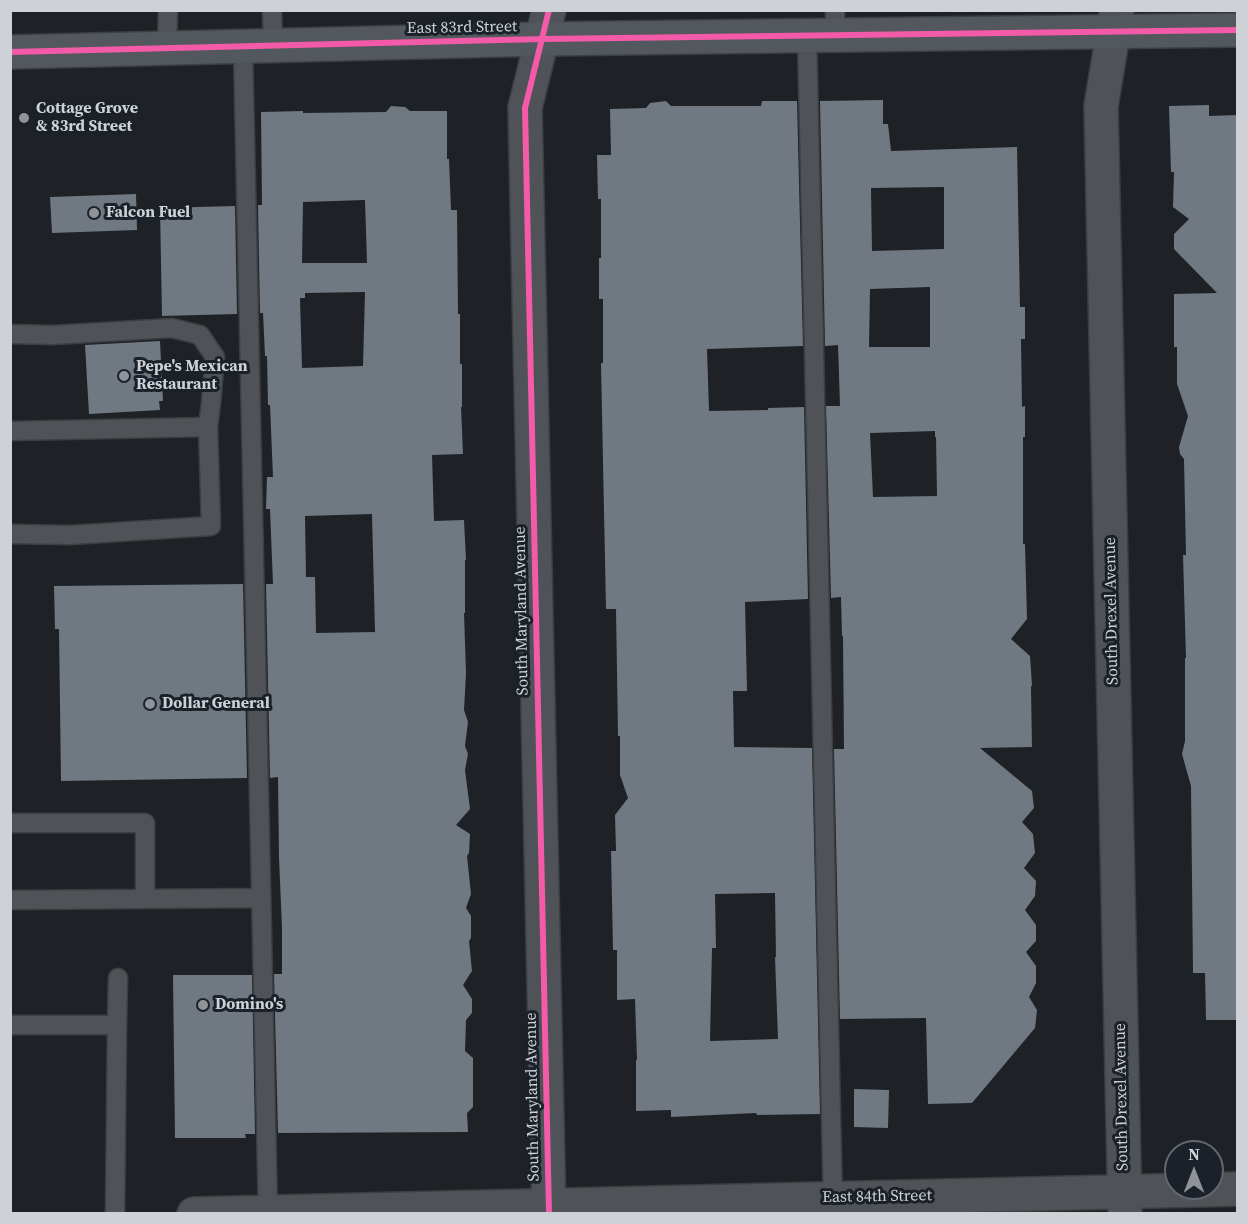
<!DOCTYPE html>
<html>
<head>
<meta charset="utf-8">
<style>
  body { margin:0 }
  #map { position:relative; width:1248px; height:1224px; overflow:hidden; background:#1e2226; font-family:"Source Serif 4",serif }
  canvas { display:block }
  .frame { position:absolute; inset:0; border:12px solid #ced2d7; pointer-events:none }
  .north { position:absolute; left:1164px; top:1140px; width:60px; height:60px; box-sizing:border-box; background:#1b2129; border:2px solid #63686f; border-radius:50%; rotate:0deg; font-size:16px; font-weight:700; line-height:24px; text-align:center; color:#ced2d7 }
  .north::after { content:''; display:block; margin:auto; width:21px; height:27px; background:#909499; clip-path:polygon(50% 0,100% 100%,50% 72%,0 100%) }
</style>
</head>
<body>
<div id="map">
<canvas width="1248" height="1224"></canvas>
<div class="frame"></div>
<div class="north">N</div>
</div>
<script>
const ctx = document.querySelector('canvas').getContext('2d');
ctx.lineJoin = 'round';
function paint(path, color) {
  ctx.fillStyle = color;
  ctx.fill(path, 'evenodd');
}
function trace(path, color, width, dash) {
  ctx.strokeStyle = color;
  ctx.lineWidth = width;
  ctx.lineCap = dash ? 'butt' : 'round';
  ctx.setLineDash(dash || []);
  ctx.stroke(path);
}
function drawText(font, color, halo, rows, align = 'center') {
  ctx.font = font + ' "Source Serif 4",serif';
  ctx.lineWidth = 6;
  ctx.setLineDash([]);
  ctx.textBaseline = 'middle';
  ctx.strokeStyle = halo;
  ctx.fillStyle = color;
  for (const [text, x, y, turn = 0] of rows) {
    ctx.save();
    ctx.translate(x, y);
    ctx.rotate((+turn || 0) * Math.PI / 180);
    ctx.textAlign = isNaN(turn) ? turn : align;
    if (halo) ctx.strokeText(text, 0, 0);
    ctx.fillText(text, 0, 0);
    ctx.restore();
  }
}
paint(new Path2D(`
  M883,100v24h5l3,27 126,-4 3,160h5v32h-4l1,68 3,-1v31h-2v107h2l2,75 -16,20 19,17 2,29 -1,2 1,60 -52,1 52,43 2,17 -12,14 11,12 2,19 -11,15 12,13 -1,15 -10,14 11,15v16l-10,11 10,14v17l-7,14 8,13 -2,18 -63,75 -44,1 -2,-86 -86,1 -6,-270h10l-1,-113h-1l-1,-39 -10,1 -5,-192h14l-2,-61 -13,1 -5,-245zM944,187v62l-72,2 -1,-63zM930,287v60h-61l1,-58zM935,431v6h1l1,59 -64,1 -3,-64z
  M666,101l5,5h90l1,-5h35l6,245 -96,3 2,62 59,-1v-2l36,-1 4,192 -63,3 2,89h-14l1,56 78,1 8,366 -63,1 -1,-2 -85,4v-7l-35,1v-51h1l-2,-61 -18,1v-50h-4l-2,-99h5l-1,-36 13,-17 -8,-23v-39h-2l-2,-127h-10l-5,-246h2v-64h-4v-41h2v-59h-3l-1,-44h14l-1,-46 36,-1 4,-5zM775,893l1,64h-1l3,82 -68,2 2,-93h4l-1,-54z
  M1209,105v11l29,-1v905h-32l-1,-47h-12l-2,-187 -9,-32 3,-13v-83h1l-3,-103h3l-2,-96 -4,-5 -1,-7 9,-31 -11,-32v-37h-3v-53l43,-1 -43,-44v-15l15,-15 -16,-12 1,-35h-3l-2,-66z
  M391,106l14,1 5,4h37v48h2l2,51h6l1,104h2v50h2v43h-1l2,47 -31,1 2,66 30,-1 2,40h-1v53h-1l2,60 -2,37 4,12 -3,24 3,8 -3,16 5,39 -14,16 14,9 -1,19 -2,3 4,38 -5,14 5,8v22l-2,3 3,30 -9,14 9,14v14l-6,7 -1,31 8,7v49l-6,6 1,19 -190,1 -4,-159h8v-46l-3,-70 -1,-81 -8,1 -4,-194h7l-3,-75h-4l1,-32h6l-3,-72h-2l-1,-49h-2l-2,-43h-3l-2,-108h4l-1,-93 42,-1v2l83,-1zM365,200l2,63h-65l1,-61zM365,292l-2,74 -61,2 -2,-70h5v-5zM372,514l3,118 -59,1 -1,-56h-9l-1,-61z
  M136,194l1,36 -85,3 -2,-36z
  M235,206l2,108 -75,2 -2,-108z
  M160,341l3,60h-4l1,9 -71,4 -4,-69z
  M243,584l4,194 -186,3 -2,-152h-4l-1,-43z
  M173,975h79l3,159h-10l1,4h-71z
  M854,1089l35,1 -1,38 -34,-1z`), '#707882');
const lane = new Path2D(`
  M272,10l1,36
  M835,10v25
  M807,35l26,1171
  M243,47l25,1167
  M167,49l1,-39
  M10,334l43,1 119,-7 28,7 15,22 -4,46 -3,24
  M10,431l198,-4 3,99 -140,9 -61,-1
  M10,823h135v76
  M10,900l251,-2
  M10,1025h107l-2,189
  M117,1025l1,-47`);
const street = new Path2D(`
  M549,10l-24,98 24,1106
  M1117,10l-16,96 24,1108
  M194,1214l1044,-25`);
const secondary = new Path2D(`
  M10,52l532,-13 696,-9`);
trace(lane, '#3c3f42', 21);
trace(street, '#3c3f42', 36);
trace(secondary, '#3c3f42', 36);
trace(lane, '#4f5256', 18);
trace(street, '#4f5256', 33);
trace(secondary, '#52585e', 33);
trace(new Path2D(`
  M549,10l-24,98 24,1106
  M10,52l532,-13 696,-9`), '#f35aa7', 6);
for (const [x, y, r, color] of [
  [24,118,6,"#909499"],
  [94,213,6,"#909499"],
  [124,376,6,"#909499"],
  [150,704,6,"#909499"],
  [203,1005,6,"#909499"]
]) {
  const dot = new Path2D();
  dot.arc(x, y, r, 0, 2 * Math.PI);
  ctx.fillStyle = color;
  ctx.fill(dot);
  trace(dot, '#1b2129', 2);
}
drawText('16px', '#ced2d7', '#1b2129', [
  ["East 83rd Street",462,28,-1],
  ["South Maryland Avenue",522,611,-91],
  ["South Drexel Avenue",1112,611,-91],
  ["South Maryland Avenue",533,1097,-91],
  ["South Drexel Avenue",1122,1097,-91],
  ["East 84th Street",877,1197,-1]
]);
drawText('bold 16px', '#ced2d7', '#1b2129', [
  ["Cottage Grove",36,109],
  ["& 83rd Street",36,127],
  ["Falcon Fuel",106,213],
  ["Pepe's Mexican",136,367],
  ["Restaurant",136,385],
  ["Dollar General",162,704],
  ["Domino's",215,1005]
], 'left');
</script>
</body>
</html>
